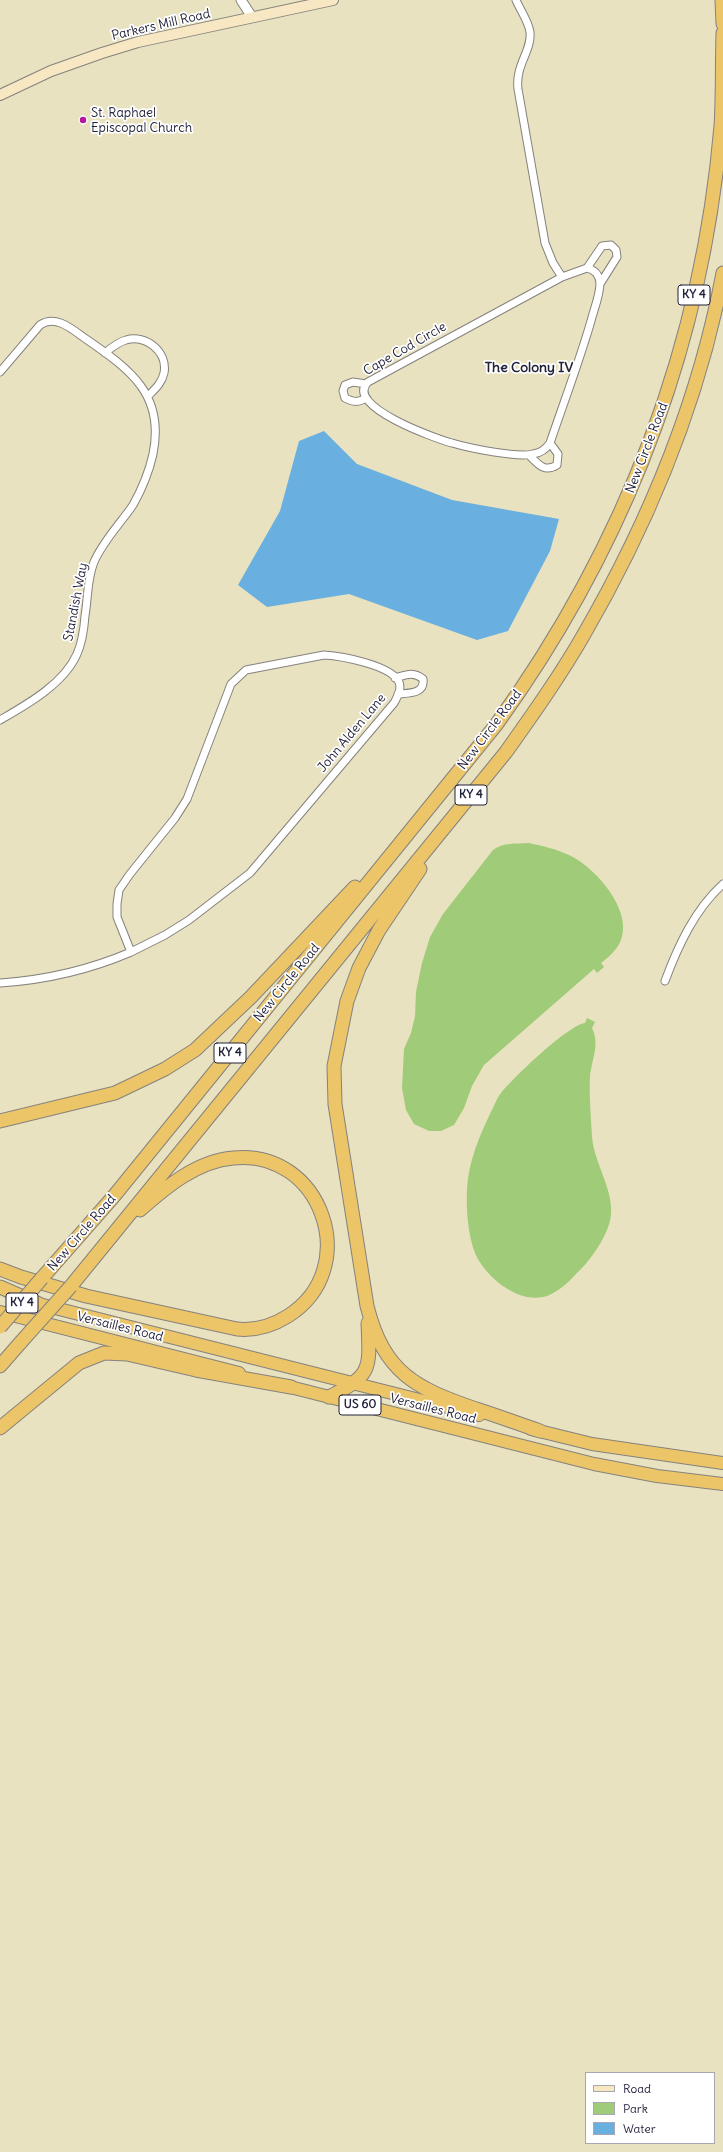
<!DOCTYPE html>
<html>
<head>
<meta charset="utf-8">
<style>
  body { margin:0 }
  #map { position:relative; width:723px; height:2152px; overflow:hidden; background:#e8e2c0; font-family:Delius,sans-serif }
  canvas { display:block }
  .legend { position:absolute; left:585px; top:2072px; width:130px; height:72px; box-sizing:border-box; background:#fff; border:1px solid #a7a7b1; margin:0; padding:5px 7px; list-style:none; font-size:12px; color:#22223b }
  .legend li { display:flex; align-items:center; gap:8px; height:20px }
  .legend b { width:20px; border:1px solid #a7a7b1 }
</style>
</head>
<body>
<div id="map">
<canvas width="723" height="2152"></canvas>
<ul class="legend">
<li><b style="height:5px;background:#f7e8c3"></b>Road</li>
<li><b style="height:11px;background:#a0cb78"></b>Park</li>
<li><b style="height:11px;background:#69afdf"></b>Water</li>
</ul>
</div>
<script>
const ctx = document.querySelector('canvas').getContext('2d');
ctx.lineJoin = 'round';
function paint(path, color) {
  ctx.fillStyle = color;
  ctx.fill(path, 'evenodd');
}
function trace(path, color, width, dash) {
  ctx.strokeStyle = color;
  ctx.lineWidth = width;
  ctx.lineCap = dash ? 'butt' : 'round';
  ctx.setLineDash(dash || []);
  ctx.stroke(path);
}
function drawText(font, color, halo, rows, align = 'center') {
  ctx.font = font + ' Delius,sans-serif';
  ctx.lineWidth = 3.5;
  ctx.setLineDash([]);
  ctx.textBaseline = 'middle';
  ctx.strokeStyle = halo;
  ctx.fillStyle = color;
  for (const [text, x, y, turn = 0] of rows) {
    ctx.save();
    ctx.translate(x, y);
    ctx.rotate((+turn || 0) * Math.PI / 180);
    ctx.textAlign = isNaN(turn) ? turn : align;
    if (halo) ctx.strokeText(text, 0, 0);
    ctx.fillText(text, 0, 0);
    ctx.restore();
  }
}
paint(new Path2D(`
  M529,843c14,3 27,6 40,12 26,12 64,55 52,85 -4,10 -12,17 -20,23l3,4 -7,6 -3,-4 -110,96 -12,21 -8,22 -10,17 -13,6h-12l-15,-7 -8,-14 -4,-22 2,-39 7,-16 4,-17 1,-24 6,-29 8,-26 13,-23 50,-64c10,-8 23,-6 36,-7z
  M587,1018l8,4 -3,6c8,16 0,31 -2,48 -1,20 1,41 2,60 1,26 25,58 18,85 -5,19 -20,40 -34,53 -8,9 -17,17 -29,22 -28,9 -62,-19 -72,-43 -7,-18 -9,-44 -8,-63 1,-27 12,-53 23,-76 4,-7 6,-15 11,-21 12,-15 67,-68 84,-70z`), '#a0cb78');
paint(new Path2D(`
  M324,431l33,33 95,36 107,19 -9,32 -42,80 -31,9 -128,-46 -82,13 -29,-22 42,-74 19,-70z`), '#69afdf');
const minor = new Path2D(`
  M516,0c4,10 12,20 14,32 2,19 -15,33 -12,57l27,154 8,20 9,14
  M587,268c8,2 12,6 13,15 0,12 -6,26 -9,38 -12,41 -27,81 -41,122 -4,6 -9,10 -17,11 -16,4 -64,-6 -81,-11 -15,-4 -109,-37 -84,-61l194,-105z
  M587,268l15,-22 9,-1 5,5 1,7 -17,27
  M105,353c6,-5 13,-11 21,-13 20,-6 42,12 38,33 -2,10 -9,16 -16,23
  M0,372l40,-47c16,-11 33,5 46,14 45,31 79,56 67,115 -4,18 -11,35 -20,51 -13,19 -30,36 -39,57 -7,17 -6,36 -9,54 -1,13 -3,27 -8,38 -13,30 -51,51 -77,66
  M366,384l-13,-2 -8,3 -2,6 2,7c8,4 13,5 21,0
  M529,455c9,9 15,18 28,10l1,-11 -8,-11
  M324,655c17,1 67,10 75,27 3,8 -2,15 -5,21l-144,170 -61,47 -24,15 -34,17 -14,-35v-13l2,-14 11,-16 45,-56 12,-19 44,-115 15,-14z
  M395,678c11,-3 18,-7 28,1 2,15 -14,14 -25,15
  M665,981c13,-35 30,-72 58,-97
  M0,983c45,-3 89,-13 131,-31`);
const tertiary = new Path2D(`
  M241,0l11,17`);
const secondary = new Path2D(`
  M0,95l51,-24 51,-18 36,-11 195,-42`);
const trunk = new Path2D(`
  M43,1305l436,110
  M0,1312l239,61
  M282,1385l312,79 63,12 66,8
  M531,1429l61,15 131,19`);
const motorway = new Path2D(`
  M722,0l1,24
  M420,869l-41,61 -20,38 -12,33 -13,65 1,38 32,202c17,67 48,82 109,103 22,7 43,15 64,22
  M0,1121l115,-28 50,-24 30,-19 56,-53 104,-110
  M0,1269l21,8 65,19 151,33c19,2 35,-3 51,-13 76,-48 33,-168 -55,-158 -36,3 -67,29 -93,52
  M42,1278l72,-82 382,-471c130,-180 206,-377 225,-599 2,-31 1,-62 2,-93
  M71,1286l435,-534c27,-38 54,-76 77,-116 65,-112 116,-235 140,-363
  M0,1287l39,17
  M0,1366l21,-24
  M329,1397c43,-22 41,-27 39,-74
  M0,1428l79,-65 25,-10 23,1 69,16 95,17`);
trace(minor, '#85827e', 9);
trace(tertiary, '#85827e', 11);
trace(secondary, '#85827e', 12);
trace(trunk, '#85827e', 14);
trace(motorway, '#85827e', 15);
trace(minor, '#fff', 7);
trace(tertiary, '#fff', 9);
trace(secondary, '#f7e8c3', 10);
trace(trunk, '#ecc569', 12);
trace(motorway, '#ecc569', 13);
const motorwayBridge = new Path2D(`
  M0,1327l42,-49
  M21,1342l50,-56`);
trace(motorwayBridge, '#85827e', 15, []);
trace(motorwayBridge, '#ecc569', 13);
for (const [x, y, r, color] of [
  [83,120,4,"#b5179e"]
]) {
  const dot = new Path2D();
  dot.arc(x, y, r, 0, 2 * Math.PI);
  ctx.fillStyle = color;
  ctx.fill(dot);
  trace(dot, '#fff', 1.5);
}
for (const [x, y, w] of [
  [694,295,32],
  [471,795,32],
  [230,1053,32],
  [22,1303,32],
  [360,1405,42]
]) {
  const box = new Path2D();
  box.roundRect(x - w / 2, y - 10, w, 20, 3);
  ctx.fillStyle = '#fff';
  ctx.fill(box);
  trace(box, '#22223b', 1);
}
drawText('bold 12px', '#22223b', null, [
  ["KY 4",694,295],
  ["KY 4",471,795],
  ["KY 4",230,1053],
  ["KY 4",22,1303],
  ["US 60",360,1405]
]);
drawText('13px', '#22223b', '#fff', [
  ["Parkers Mill Road",161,25,-13],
  ["Cape Cod Circle",405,349,-30],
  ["New Circle Road",647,448,-69],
  ["Standish Way",76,602,-79],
  ["New Circle Road",490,730,-53],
  ["John Alden Lane",352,733,-50],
  ["New Circle Road",287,983,-51],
  ["New Circle Road",82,1233,-49],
  ["Versailles Road",120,1327,14],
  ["Versailles Road",433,1409,14]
]);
drawText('13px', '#22223b', '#fff', [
  ["St. Raphael",91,113],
  ["Episcopal Church",91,128]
], 'left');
drawText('bold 14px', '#22223b', '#fff', [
  ["The Colony IV",529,368]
]);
</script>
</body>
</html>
